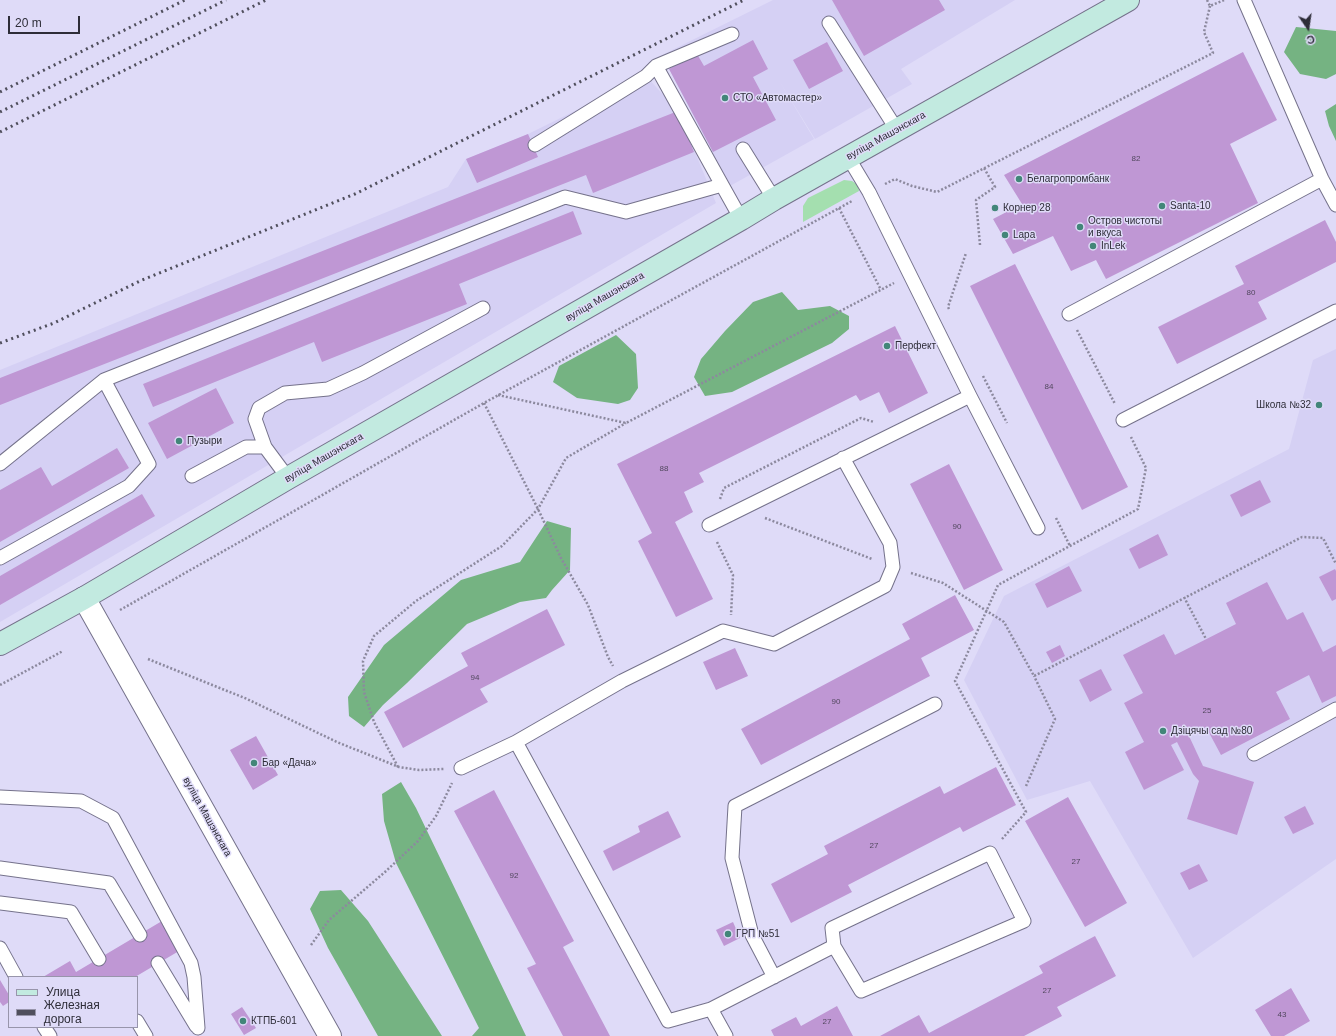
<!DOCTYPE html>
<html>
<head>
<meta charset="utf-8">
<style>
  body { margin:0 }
  #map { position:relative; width:1336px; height:1036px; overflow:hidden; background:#dfdbf8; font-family:Helvetica,sans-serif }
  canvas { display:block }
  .legend { position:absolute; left:8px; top:976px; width:130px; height:52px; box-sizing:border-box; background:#dfdbf8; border:1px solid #9895ab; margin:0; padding:5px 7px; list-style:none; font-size:12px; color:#2e2d38 }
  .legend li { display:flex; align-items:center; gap:8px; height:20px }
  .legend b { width:20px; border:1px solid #9895ab }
  .north { position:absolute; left:1288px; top:8px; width:40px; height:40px; -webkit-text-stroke:3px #dfdbf8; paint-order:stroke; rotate:167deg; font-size:11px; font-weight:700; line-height:16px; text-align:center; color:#2e2d38 }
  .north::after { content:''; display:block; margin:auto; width:14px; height:18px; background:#2e2d38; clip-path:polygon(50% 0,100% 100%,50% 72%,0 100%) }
  .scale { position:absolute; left:8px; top:16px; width:72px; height:18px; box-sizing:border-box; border:2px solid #2e2d38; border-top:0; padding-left:5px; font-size:12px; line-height:14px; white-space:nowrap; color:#2e2d38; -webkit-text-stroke:3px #dfdbf8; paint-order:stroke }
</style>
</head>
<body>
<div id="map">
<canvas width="1336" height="1036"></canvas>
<ul class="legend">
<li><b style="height:5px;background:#c2eae0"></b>Улица</li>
<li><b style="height:5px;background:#504f5d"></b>Железная дорога</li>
</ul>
<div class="north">С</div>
<div class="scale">20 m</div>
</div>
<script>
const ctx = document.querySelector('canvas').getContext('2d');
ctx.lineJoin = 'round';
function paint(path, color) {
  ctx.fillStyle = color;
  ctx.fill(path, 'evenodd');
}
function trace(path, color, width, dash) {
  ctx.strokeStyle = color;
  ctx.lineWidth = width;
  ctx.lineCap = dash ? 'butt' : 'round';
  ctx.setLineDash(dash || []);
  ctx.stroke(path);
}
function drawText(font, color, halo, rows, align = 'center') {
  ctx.font = font + ' Helvetica,sans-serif';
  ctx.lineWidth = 3;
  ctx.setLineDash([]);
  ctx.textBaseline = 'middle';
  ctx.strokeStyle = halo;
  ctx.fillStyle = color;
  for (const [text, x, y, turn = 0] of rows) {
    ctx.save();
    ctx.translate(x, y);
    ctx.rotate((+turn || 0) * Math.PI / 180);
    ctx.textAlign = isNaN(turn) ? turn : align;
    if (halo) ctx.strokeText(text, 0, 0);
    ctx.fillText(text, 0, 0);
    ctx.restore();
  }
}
paint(new Path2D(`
  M773,0h242l-114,69 11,15 -97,55 -37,-60 36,60 -84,47 -61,-117 -9,-13z
  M646,76l32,35 38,92 -716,419v-252l448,-183 18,-28 62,-25z
  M1336,349v510l-143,99 -103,-177 -63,19 -63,-120 40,-84 285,-147 24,-89z`), '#d5d0f4');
paint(new Path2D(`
  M844,180l8,1 6,4 1,6 -56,31v-16l5,-8z`), '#a4dfaf');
paint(new Path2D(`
  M1296,27l40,4v43l-10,5 -26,-5 -16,-22z
  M1336,104v37l-7,-15 -4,-15z
  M782,292l16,18 32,-4 19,10v13l-17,14 -100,49 -27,4 -11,-19 7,-18 24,-28 28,-29z
  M616,335l20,19 2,34 -8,12 -12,4 -41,-6 -24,-16 6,-16z
  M547,521l24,7 -1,42 -18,20 -6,8 -26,4 -53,22 -60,59 -24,22 -19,22 -15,-11 -1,-19 36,-52 77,-65 59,-18z
  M401,782l15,26 110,228h-54l7,-8 -83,-165 -12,-42 -2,-27z
  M341,890l27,31 74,115h-64l-50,-88 -18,-39 10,-18z`), '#75b382');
paint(new Path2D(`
  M832,0h107l6,10 -81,46z
  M753,40l15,29 -15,8 23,43 -63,32 -44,-83 28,-15 7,12z
  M827,42l16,29 -34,18 -16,-29z
  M1243,52l34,68 -47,24 28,59 -152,76 -10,-19 -25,11 -18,-35 -40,18 -20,-35 29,-15 -18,-29z
  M678,111l16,41 -101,41 -7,-18 -586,230v-27z
  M528,134l10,23 -61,26 -11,-24z
  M573,211l9,23 -123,50 8,20 -145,58 -8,-20 -161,65 -10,-23z
  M1325,220l11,22v20l-78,40 9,17 -90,45 -19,-37 86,-43 -9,-18z
  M1015,264l113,223 -46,23 -112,-224z
  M895,326l33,67 -39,20 -10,-21 -19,9 -4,-6 -157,78 5,9 -20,10 9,20 -18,10 38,77 -37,18 -38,-76 14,-8 -35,-69z
  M216,388l18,35 -67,36 -19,-36z
  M117,448l12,20 -129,74v-52l41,-23 11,19z
  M949,464l54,106 -39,20 -54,-106z
  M1260,480l11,22 -30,15 -11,-22z
  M142,494l13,22 -155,89v-29z
  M1158,534l10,21 -29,14 -10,-20z
  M1069,566l13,25 -35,17 -12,-24z
  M1335,569l1,2v28l-4,2 -13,-24z
  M1267,582l20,38 16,-8 20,40 13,-7v51l-14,7 -13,-28 -33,17 14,27 -69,36 -15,-28 -17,9 14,30 51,16 -17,53 -50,-16 12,-38 -6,-7 -16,-32 -6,3 13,25 -40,20 -19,-38 19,-10 -20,-39 19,-10 -20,-38 41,-21 11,21 61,-31 -10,-21z
  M955,595l19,35 -53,28 9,18 -169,89 -20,-36 169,-90 -8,-15z
  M547,609l18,36 -85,44 8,13 -85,46 -19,-36 84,-46 -7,-13z
  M1060,645l5,11 -13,7 -6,-11z
  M735,648l13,28 -32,14 -13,-28z
  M1101,669l11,21 -22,12 -11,-22z
  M256,736l22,39 -25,15 -23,-40z
  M996,767l20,38 -53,27 -3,-5 -112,58 4,7 -61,31 -20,-39 57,-30 -4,-8 116,-60 4,8z
  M494,790l80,151 -11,6 47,89h-47l-36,-68 9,-4 -82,-153z
  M1068,797l59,106 -42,24 -60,-106z
  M1305,806l9,18 -21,10 -9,-17z
  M668,811l13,26 -68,34 -10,-20 37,-19 -2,-6z
  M1199,864l9,17 -19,9 -9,-17z
  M162,921l17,30 -44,26h-92l27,-16 6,11z
  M733,922l7,16 -16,8 -8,-16z
  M1095,936l21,40 -59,31 5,9 -38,20h-144l39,-21 10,18 114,-60 -4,-7z
  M0,980l9,15v7l-6,4 -3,-4z
  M1291,988l19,33 -26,15h-13l-16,-26z
  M837,1006l16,30h-79l-3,-6 25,-13 5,9z
  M242,1007l14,21 -12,7 -13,-21z`), '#bf97d4');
const lane = new Path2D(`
  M1244,0l78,179 14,26
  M829,23l68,107
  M656,66l66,119
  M535,145l111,-69 10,-10 76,-32
  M743,149l31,50
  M848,157l21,35 101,204 68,132
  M1069,314l253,-135
  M1123,420l213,-109
  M265,447l-10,-28 4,-11 26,-15 43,-4 35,-16 120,-65
  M0,464l104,-84 461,-183 61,15 96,-27 19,34
  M192,476l54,-29h19l23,31
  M709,525l261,-129
  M0,558l129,-72 20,-22 -45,-84
  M1254,754l82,-45
  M461,768l55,-26
  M0,797l81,4 32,17 78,145 3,14 4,51
  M0,868l109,15 31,52
  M0,903l71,9 28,47
  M0,948l16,29
  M158,963l38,63
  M774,977l-22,-42 -20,-77 3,-52 200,-102
  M711,1009l123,-63 27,45 163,-70 -34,-68 -158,75 2,18
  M137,1021l9,15
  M44,1027l6,9
  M726,1036l-15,-27 -43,12 -152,-279 106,-61 101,-50 51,13 111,-58 8,-19 -3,-24 -47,-85`);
const street = new Path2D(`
  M84,598l246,438`);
const secondary = new Path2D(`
  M0,644l84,-46 204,-120 453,-259 33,-20 354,-199`);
trace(lane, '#75728b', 15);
trace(street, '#75728b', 24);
trace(secondary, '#75728b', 24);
trace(new Path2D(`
  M1207,0l3,6 14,-6
  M885,184l10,-5 17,7 25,6 276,-139 -9,-21 6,-26
  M839,208l42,82
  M980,245l-4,-45 19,-13 -11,-19
  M949,309l-1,-2 18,-54
  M1077,330l38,74
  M983,376l24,47
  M498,395l128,28 268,-140
  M484,403l54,106 23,49 27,47 20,52 5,9
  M720,499l4,-11 137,-70 13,4
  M765,518l107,41
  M1056,518l14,28
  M717,542l16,33 -2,40
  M911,573l32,10 61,39 30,54 268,-139 21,1 13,26
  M1184,597l22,42
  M120,610l364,-207 368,-202
  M148,659l99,40 90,43 62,25 20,3 25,-1
  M0,685l63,-34
  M398,767l-24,-45 -10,-30 -1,-31 11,-25 42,-35 86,-55 36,-37 28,-51 60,-35
  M1026,786l29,-67 -21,-43
  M1002,839l24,-27 -71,-131 43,-96 140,-76 8,-41 -15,-31
  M311,945l18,-25 56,-48 33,-31 18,-25 16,-33`), '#8c899e', 2.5, [2, 2]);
trace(lane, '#fff', 13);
trace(street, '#fff', 22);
trace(secondary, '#c2eae0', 22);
trace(new Path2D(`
  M0,92l185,-92
  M0,112l226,-112
  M0,132l266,-132
  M0,343l54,-20 88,-43 213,-86 389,-194`), '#504f5d', 3, [2, 4]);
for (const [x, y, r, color] of [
  [725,98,4,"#428679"],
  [1019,179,4,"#428679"],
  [1162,206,4,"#428679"],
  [995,208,4,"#428679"],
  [1080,227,4,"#428679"],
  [1005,235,4,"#428679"],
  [1093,246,4,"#428679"],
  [887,346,4,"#428679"],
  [1319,405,4,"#428679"],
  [179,441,4,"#428679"],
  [1163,731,4,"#428679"],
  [254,763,4,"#428679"],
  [728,934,4,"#428679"],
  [243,1021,4,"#428679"]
]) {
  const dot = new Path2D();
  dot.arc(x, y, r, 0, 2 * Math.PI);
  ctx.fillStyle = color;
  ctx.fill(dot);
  trace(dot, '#dfdbf8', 1.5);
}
drawText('8px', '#52485f', null, [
  ["82",1136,159],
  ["80",1251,293],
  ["84",1049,387],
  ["88",664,469],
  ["90",957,527],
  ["94",475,678],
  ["90",836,702],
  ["25",1207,711],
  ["27",874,846],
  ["27",1076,862],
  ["92",514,876],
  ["27",1047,991],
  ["43",1282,1015],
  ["27",827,1022]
]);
drawText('10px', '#2e2d38', '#dfdbf8', [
  ["СТО «Автомастер»",733,98],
  ["Белагропромбанк",1027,179],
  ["Santa-10",1170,206],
  ["Корнер 28",1003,208],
  ["Остров чистоты",1088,221],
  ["и вкуса",1088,233],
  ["Lapa",1013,235],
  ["InLek",1101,246],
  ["Перфект",895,346],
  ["Школа №32",1311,405,"right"],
  ["Пузыри",187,441],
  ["Дзіцячы сад №80",1171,731],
  ["Бар «Дача»",262,763],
  ["ГРП №51",736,934],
  ["КТПБ-601",251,1021]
], 'left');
drawText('10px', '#2e2d38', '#dfdbf8', [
  ["вуліца Машэнскага",886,136,-29],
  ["вуліца Машэнскага",605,297,-30],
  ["вуліца Машэнскага",324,458,-30],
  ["вуліца Машэнскага",207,817,61]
]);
</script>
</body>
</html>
